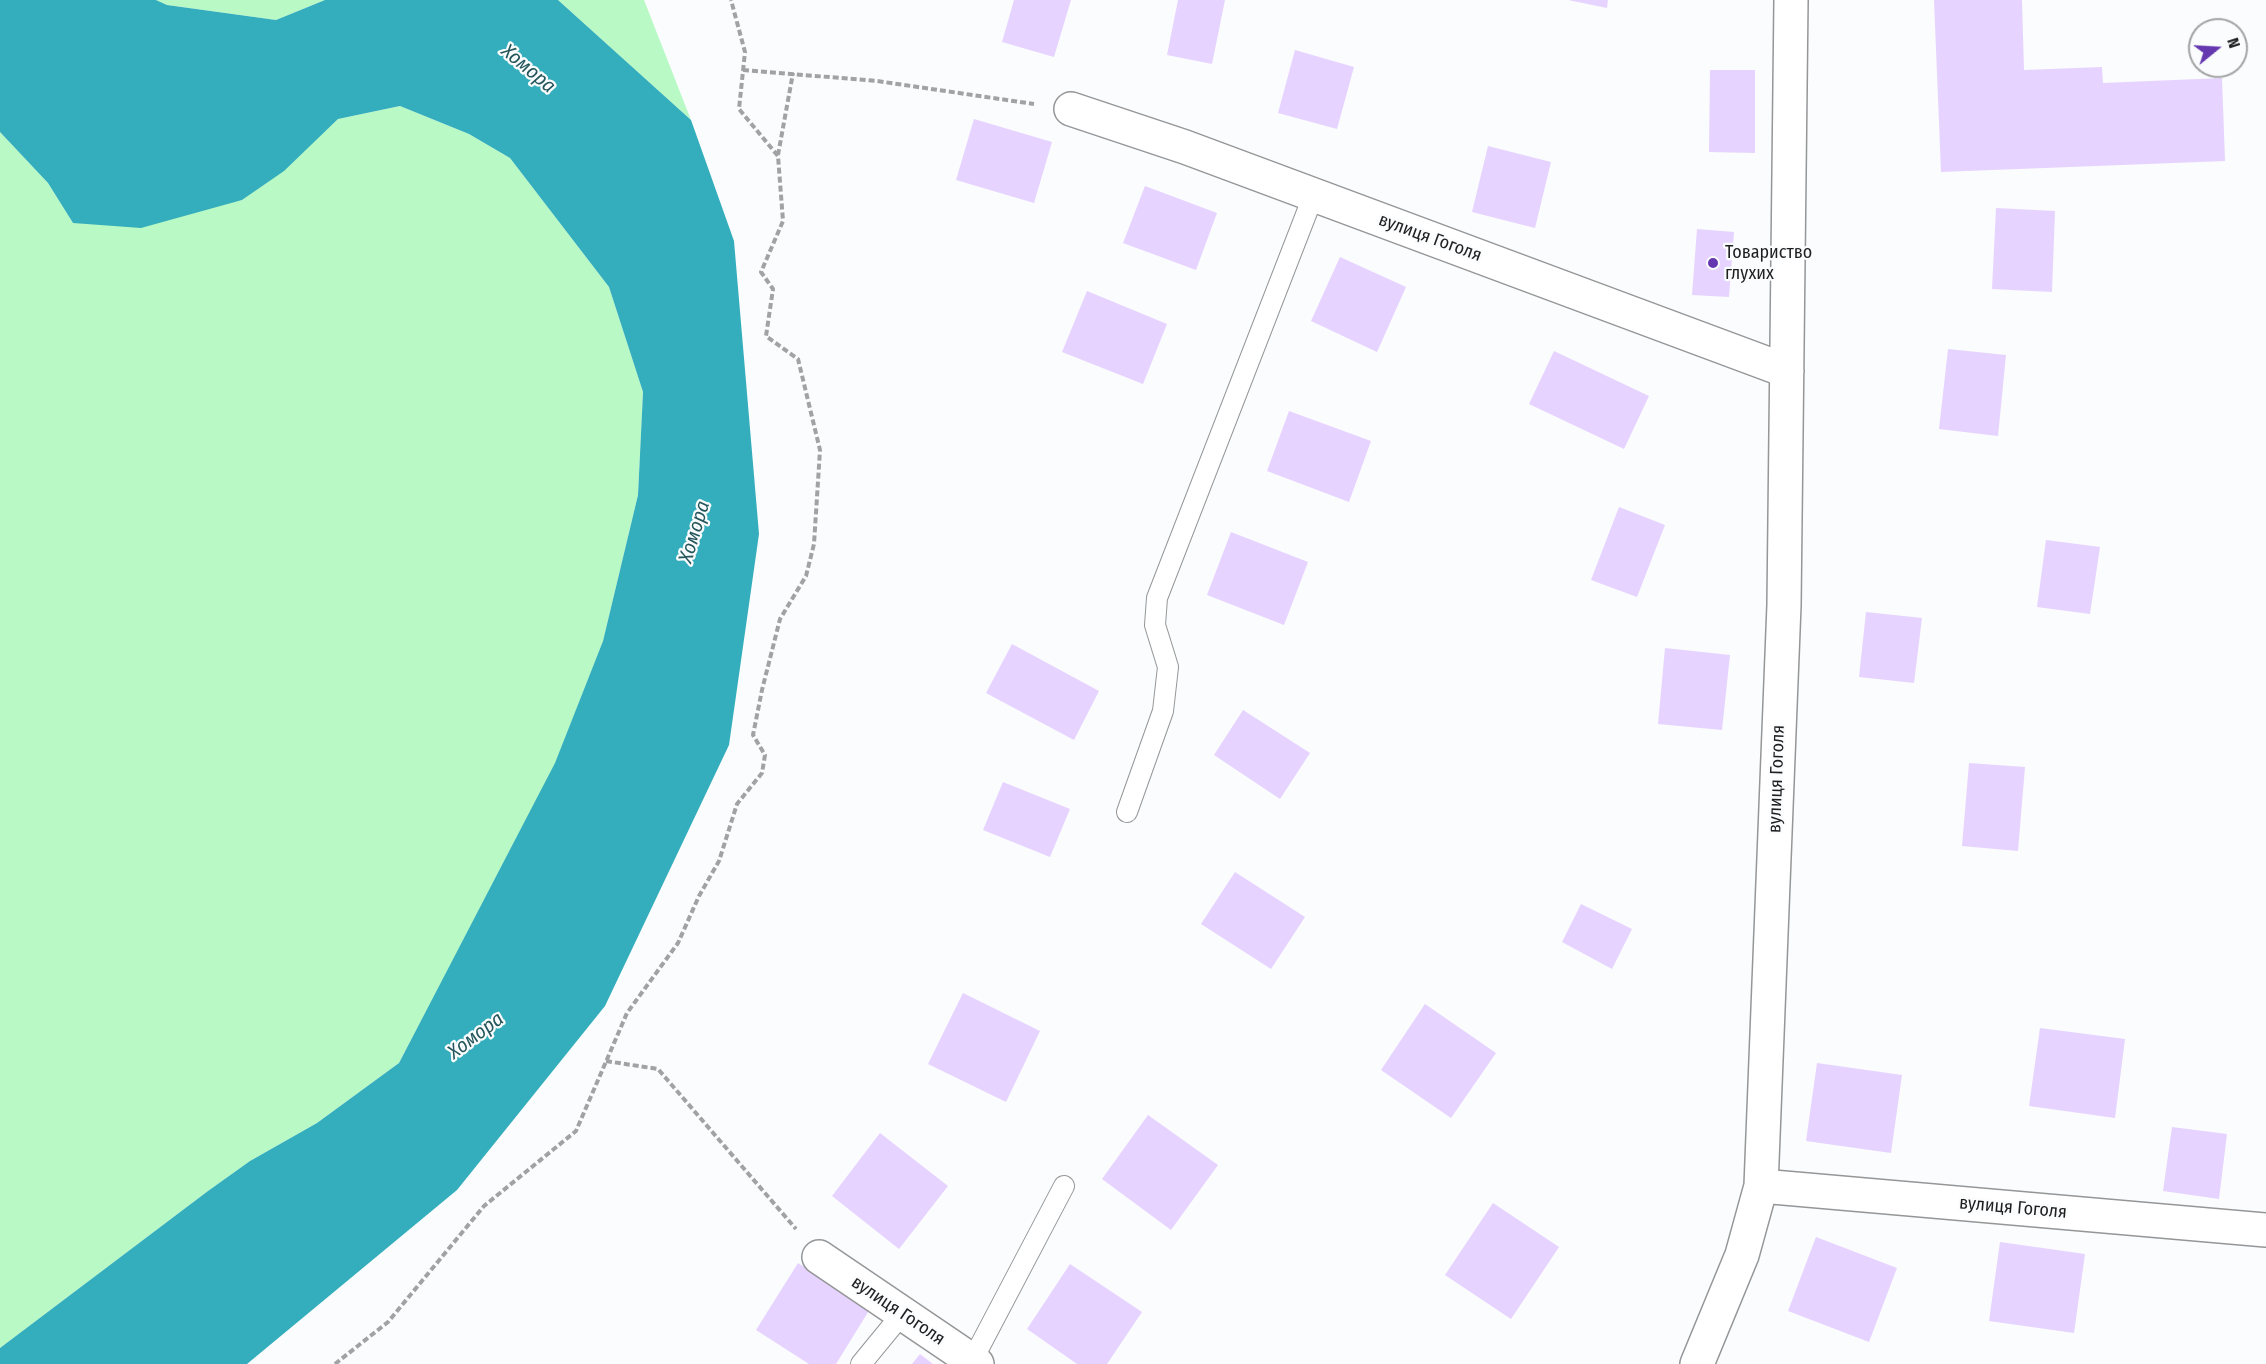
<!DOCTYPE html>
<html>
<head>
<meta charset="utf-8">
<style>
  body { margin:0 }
  #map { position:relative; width:2266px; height:1364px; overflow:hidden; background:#fafcfd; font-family:"Fira Sans Condensed",sans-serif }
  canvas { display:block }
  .north { position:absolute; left:2188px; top:18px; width:60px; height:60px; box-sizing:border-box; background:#fafcfd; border:2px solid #a2a4a5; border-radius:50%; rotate:72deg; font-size:16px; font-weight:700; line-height:24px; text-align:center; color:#1f1f20 }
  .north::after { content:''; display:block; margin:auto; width:21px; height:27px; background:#6538b0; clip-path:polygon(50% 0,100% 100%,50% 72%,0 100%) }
</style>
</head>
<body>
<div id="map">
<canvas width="2266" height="1364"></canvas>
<div class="north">N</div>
</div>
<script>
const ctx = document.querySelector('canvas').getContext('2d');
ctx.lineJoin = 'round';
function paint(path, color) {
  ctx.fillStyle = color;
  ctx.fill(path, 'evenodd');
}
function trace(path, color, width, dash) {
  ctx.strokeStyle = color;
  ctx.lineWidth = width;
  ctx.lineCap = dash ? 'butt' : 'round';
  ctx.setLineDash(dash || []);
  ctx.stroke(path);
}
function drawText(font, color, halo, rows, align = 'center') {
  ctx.font = font + ' "Fira Sans Condensed",sans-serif';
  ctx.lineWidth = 4.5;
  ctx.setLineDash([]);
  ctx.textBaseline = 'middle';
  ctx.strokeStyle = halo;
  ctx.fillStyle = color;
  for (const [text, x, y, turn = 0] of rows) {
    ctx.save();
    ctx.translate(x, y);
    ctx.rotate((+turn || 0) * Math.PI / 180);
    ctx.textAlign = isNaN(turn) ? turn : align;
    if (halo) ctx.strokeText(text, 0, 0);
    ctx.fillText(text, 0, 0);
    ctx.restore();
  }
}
paint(new Path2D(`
  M156,0h169l-49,20 -109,-15z
  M558,0h86l47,120z
  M400,106l69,28 41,24 99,129 34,105 -5,103 -35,146 -48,123 -156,299 -82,60 -67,38 -42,30 -208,157v-1216l48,51 25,40 169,-23 42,-30 54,-51z`), '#b9f9c6');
paint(new Path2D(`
  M0,0h156l11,5 109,15 49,-20h233l133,120 43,121 25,293 -30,211 -124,261 -148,184 -210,174h-247v-16l208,-157 42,-30 67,-38 82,-60 156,-300 48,-122 35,-146 5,-103 -34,-105 -99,-129 -41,-24 -69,-28 -62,13 -54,52 -42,29 -101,28 -68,-5 -25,-40 -48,-51z`), '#34aebc');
paint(new Path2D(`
  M1014,0h57l-17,57 -52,-15z
  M1178,0h47l-13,64 -45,-9z
  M1568,0h40l-1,8z
  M1934,0h88l2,70 78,-3 1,16 119,-5 3,83 -284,11z
  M1295,50l59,17 -17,62 -59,-16z
  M1710,70h45v83l-46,-1z
  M974,119l78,23 -18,61 -78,-23z
  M1488,146l63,16 -16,66 -63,-16z
  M1145,186l72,27 -21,57 -73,-27z
  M1996,208l59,3 -3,81 -60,-3z
  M1697,229l37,3 -5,65 -37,-2z
  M1340,257l66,30 -29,65 -66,-31z
  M1087,291l80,33 -24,60 -81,-32z
  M1948,349l58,6 -8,81 -59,-7z
  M1554,351l95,45 -25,53 -95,-45z
  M1289,411l82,30 -22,61 -82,-31z
  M1619,507l46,18 -28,72 -46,-17z
  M1231,532l77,30 -24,63 -77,-30z
  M2046,540l54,7 -10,67 -53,-7z
  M1866,612l56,6 -8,65 -55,-6z
  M1012,644l87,47 -25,49 -88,-47z
  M1665,648l65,7 -8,75 -64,-6z
  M1243,710l67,43 -30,46 -66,-44z
  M1969,763l56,4 -7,84 -56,-5z
  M1003,782l67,27 -20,48 -67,-27z
  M1235,872l70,45 -34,52 -70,-45z
  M1581,904l51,25 -20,40 -50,-27z
  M963,993l77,38 -34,71 -78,-38z
  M1425,1004l71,49 -45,65 -70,-48z
  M2040,1028l85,11 -10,79 -86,-12z
  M1817,1063l85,12 -11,78 -85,-12z
  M1148,1115l70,50 -47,65 -69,-51z
  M2172,1127l55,7 -8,65 -56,-8z
  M880,1133l68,53 -49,63 -67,-53z
  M1493,1203l66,44 -48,72 -66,-44z
  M1816,1237l81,31 -28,74 -81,-31z
  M2000,1242l85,12 -11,79 -85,-12z
  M798,1263l72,46 -34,55h-27l-53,-34z
  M1070,1264l72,48 -35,52h-30l-50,-35z
  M920,1354l13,10h-21z`), '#e7d3ff');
const service = new Path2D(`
  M1127,812l36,-101 5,-44 -13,-42 2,-27 157,-404
  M972,1361l92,-175
  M861,1364l41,-50`);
const minor = new Path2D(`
  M1071,109l114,38 602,224
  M1761,1186l505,44
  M819,1257l158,107
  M1697,1364l45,-109 19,-69 23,-581 7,-605`);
trace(service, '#949698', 22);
trace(minor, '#949698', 36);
trace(new Path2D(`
  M743,70l134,11 157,23
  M778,155l15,-82
  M606,1061l52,8 138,160
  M335,1364l53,-42 96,-116 92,-75 51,-118 51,-70 21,-47 20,-35 18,-57 25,-31 3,-18 -12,-20 9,-45 18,-71 26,-43 8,-32 6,-94 -22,-91 -32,-23 7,-47 -12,-17 22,-51 -5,-65 -39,-47 6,-57 -14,-52`), '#a1a2a3', 4, [6, 3]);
trace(service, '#fff', 20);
trace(minor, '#fff', 33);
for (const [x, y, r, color] of [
  [1713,263,6,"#6538b0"]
]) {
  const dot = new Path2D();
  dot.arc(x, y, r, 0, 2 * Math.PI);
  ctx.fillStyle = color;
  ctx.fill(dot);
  trace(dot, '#fafcfd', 2);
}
drawText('18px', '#1f1f20', '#fafcfd', [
  ["вулиця Гоголя",1430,238,20],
  ["вулиця Гоголя",1777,779,-88],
  ["вулиця Гоголя",2013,1208,5],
  ["вулиця Гоголя",898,1311,34]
]);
drawText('18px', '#1f1f20', '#fafcfd', [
  ["Товариство",1725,253],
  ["глухих",1725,274]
], 'left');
drawText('italic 20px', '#24565c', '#fafcfd', [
  ["Хомора",528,69,40],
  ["Хомора",695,532,-73],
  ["Хомора",476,1036,-37]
]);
</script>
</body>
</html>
